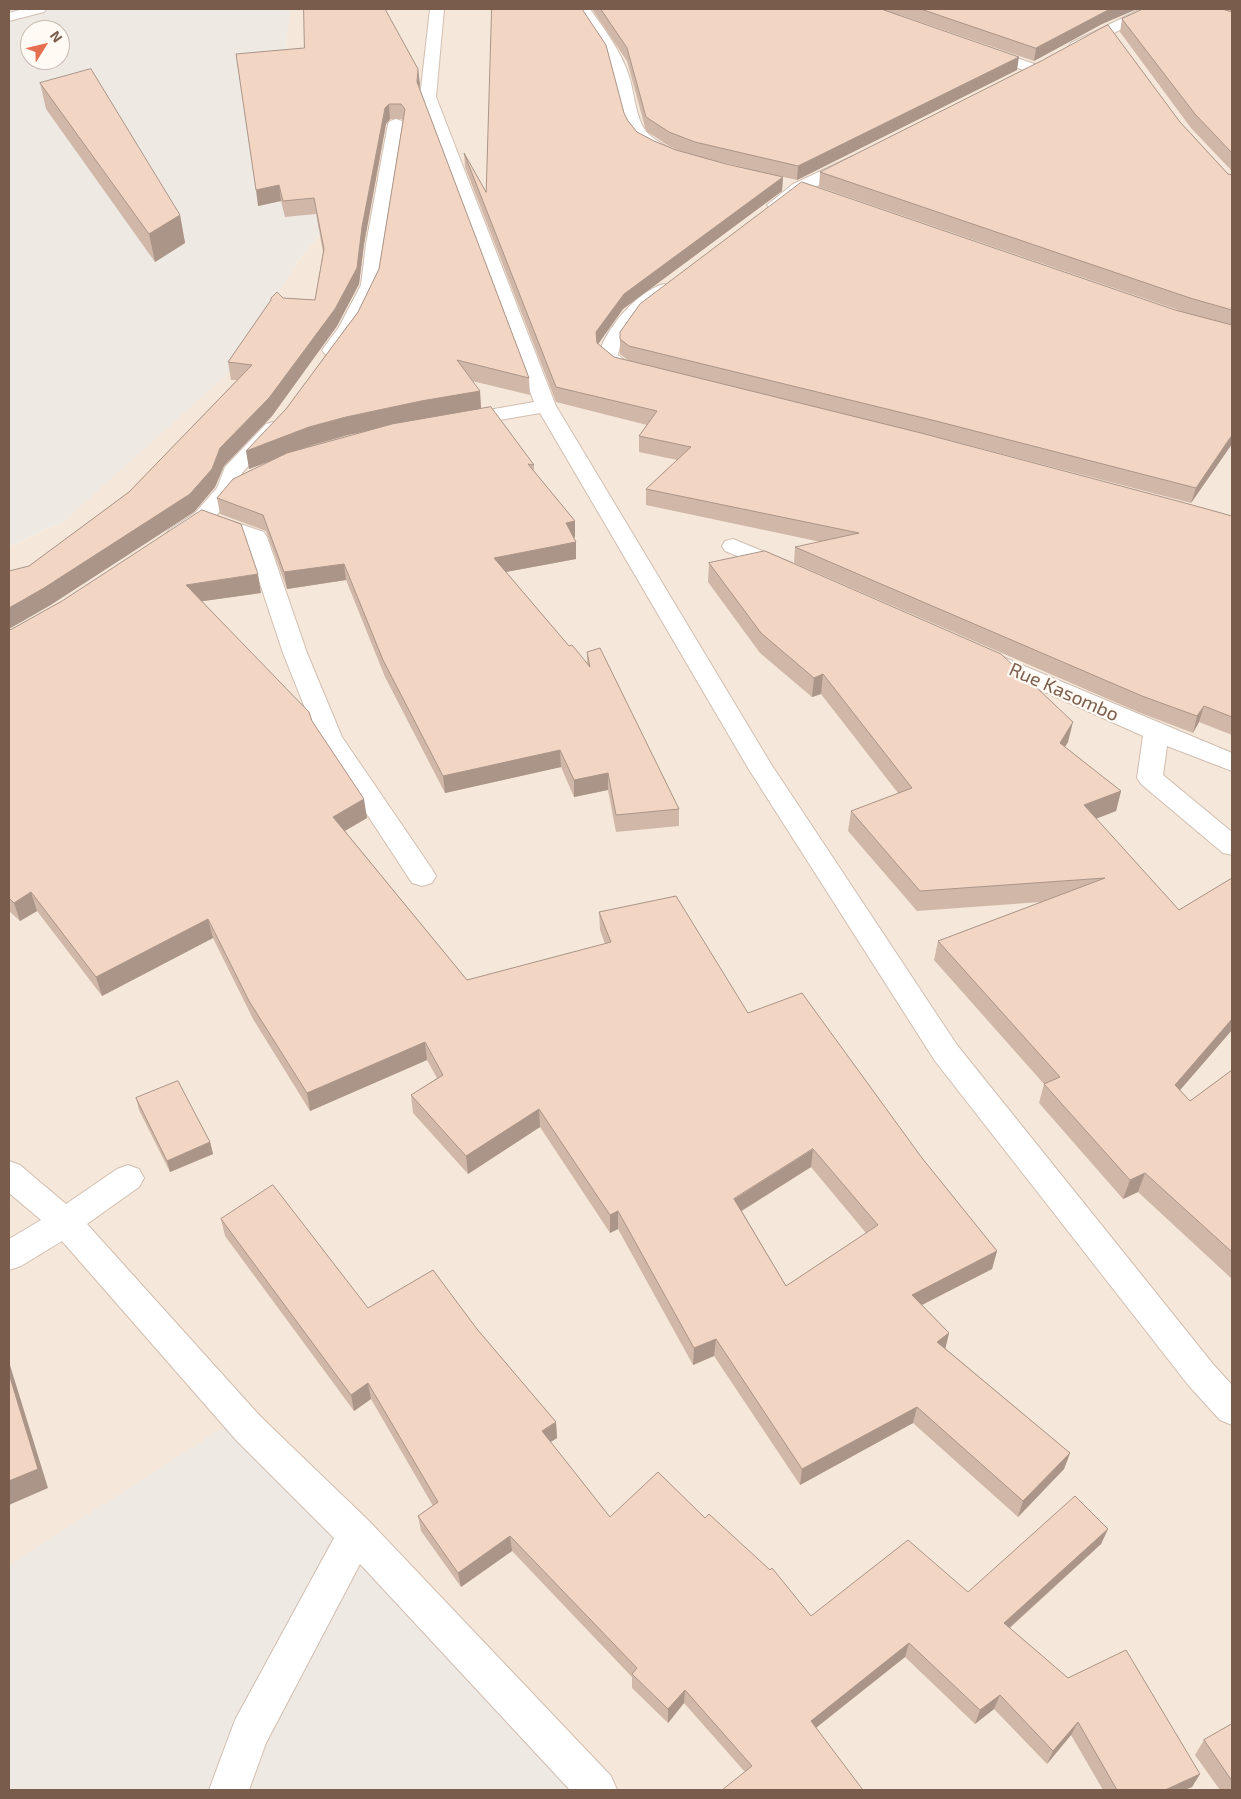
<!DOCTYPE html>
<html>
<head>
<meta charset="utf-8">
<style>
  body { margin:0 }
  #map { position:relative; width:1241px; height:1799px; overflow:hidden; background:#fdf6ec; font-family:"Exo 2",sans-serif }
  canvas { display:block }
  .frame { position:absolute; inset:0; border:10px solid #7a5c4d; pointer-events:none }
  .north { position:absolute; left:20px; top:20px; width:50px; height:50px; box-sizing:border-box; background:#fffaf3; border:1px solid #cabbb1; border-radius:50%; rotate:54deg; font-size:14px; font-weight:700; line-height:20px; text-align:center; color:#7a5c4d }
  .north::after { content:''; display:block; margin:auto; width:18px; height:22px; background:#e76f51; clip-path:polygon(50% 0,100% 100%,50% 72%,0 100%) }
</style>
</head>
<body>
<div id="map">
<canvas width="1241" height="1799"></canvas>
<div class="frame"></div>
<div class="north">N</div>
</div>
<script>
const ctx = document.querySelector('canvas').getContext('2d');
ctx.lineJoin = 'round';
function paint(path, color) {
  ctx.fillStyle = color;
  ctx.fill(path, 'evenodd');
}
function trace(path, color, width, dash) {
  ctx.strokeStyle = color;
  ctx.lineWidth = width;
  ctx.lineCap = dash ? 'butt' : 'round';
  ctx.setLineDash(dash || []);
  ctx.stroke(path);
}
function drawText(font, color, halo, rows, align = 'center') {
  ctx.font = font + ' "Exo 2",sans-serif';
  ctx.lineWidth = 4.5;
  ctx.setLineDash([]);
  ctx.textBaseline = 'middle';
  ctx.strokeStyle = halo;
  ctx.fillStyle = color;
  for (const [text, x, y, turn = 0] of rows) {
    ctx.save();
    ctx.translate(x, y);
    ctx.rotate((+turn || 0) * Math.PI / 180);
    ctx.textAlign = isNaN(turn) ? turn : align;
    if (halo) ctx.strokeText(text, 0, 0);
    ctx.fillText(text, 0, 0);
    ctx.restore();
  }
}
paint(new Path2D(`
  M289,9h943v1781h-1223v-1243l55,-26 231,-256 25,-32 -18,-124 -16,-65z`), '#f5e8da');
paint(new Path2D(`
  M9,9h282l-5,35 16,65 18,124 -25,32 -61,103 -170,153 -55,26zM30,30h30v30h-30z
  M229,1424l362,366h-582v-225z`), '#efe9e4');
const minor = new Path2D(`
  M23,9h23l-2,3 -35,9v-8z
  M430,9h14l-8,88 120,309 215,358 186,281 256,319 19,21v40l-12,-5 -31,-34 -254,-325 -187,-293 -208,-355 -80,14 -7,-2 -3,-4 3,-4 7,-2 74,-13 -114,-305z
  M576,9h14c15,21 31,42 39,67 5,16 6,34 13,49 8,16 23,17 31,28l-2,4c-9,2 -14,-2 -22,-6 -31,-18 -28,-59 -41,-89 -8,-19 -21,-36 -32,-53z
  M1141,9h18l-2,3 -76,37h-10l-2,-3 2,-3z
  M982,46l58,20 3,3 -3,3 -5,2 -58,-20 -3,-3 3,-3z
  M396,119l6,2 2,3 -20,120 -5,41 -21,43 -19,26 -7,2 -7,-2 -3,-4 17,-23 22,-42 5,-41 22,-120 2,-3z
  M853,156l6,1 2,4 -2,4 -54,27 -23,17 -6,1 -6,-1 -3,-4 26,-21z
  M664,284l7,2 2,4 -45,41 -8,15 -2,9 10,8 17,4 3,4 -3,4c-16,4 -37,-4 -47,-18 6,-27 39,-66 66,-73z
  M273,422l7,2 3,4 -41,45 -4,16 -22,27 48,16 3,5 40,116 35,84 90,132 4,7 -4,7 -10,3 -10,-3 -95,-145 -34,-85 -37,-112 -42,-14c-11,7 -20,16 -35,13l-3,-5 3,-5 26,-17 22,-25 8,-21 41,-43z
  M733,539l59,24 3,5 -3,5 -8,2 -59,-24 -3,-5 3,-5z
  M986,650l246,103v18l-65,-25 -4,29 69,57v23l-9,-2 -82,-69 -4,-6 6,-42 -165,-74 -4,-5 4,-5z
  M9,1161l11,4 46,39 51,-35 11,-4 11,4 5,9 -5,9 -52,37 173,192 109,105 242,255 6,14h-47l-210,-226 -94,179 -17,47h-40l26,-70 99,-182 -98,-98 -174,-199 -41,25 -12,4v-31l32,-19 -32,-27z`);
trace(minor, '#d1beb0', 2);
paint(minor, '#fff');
paint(new Path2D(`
  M592,9h545l-35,15 -68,37 -134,-46 117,55 -220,110 -14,-3 -1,14 -159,118 -25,35 16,13 15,4 -9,-7v-22l555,-22 6,1 -362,-124 1,-15 360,-50 48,52h4v270l-41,59 -258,-67 299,80v219l-33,-13 -6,11 -55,-21 -344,-149 1,-16 26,-5 -175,-37v-16l31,-29 -38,-8v-16l8,-11 -91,-23 -91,-235 -1,-14 22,39 138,-79 4,8 9,11 17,9 30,11 -15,-6 -23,-15 -19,-70zM716,161l35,8 -25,-5z
  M1143,9h89v162l-41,-43 -71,-96 2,-13z
  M418,69l1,19 110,290 1,17 -58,-14 8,10 1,18 53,56v6l41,50v16l-1,1 2,21 -70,13 63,74 18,18v-12l92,157v17l-63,6 -8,-42 -34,7 -13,-30 -116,26 -60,-116 -39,-97 -59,9 -21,-58 -46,-17 -3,-16 54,-37 -22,8 37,-60 72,-97 21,-43 24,-149 -1,-1h-12l-4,5 -22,120 -5,40 -22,42 -65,90 -48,50 -9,21 -21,25 -145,94 -20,-40 100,-74 108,-112h-6l-3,-18 55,-64 32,2 8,-48 -7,-38 -31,3 -4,-16 -23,5zM366,431l-61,17 43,-13z
  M40,83l140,132 5,28 -30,19 -109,-153z
  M709,563l359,179 -3,5 56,44 -5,20 -20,8 83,91 53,-32v152l-52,60 10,11 42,-31v209l-94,-87 -15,7 -84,-96 5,-19 -110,-124 4,-19 103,-39 -124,9 -69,-80 3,-20 47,-18 -77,-99 -9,3 -52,-44 -52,-71z
  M261,593l-59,8 110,120 55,97 -22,13 122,149 138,-36 -5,-14 -1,-18 149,101 174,145 75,93 -5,18 -70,36 27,28 -4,15 125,105 -6,16 -46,48 -105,-94 -113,62 -86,-129 -21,9 -75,-136 -8,4 -70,-106 -72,47 -55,-61 -2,-18 26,-17 -10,-18 -117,51 -57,-92 -40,-81 -111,58 -65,-85 -17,10 -11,-10v-281l3,-1 50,-28zM811,1167l55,66 -80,53 -44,-75z
  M136,1098l74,44 3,12 -43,18 -31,-62z
  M221,1219l147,89 109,21 79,93 1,16 -7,4 60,75 95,1 106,98 157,-24 140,-63 -7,15 -91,84 58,50 132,96 -8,13 -8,3h-81l-32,-55 -24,29 -53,-55 -19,15 -70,-67 -89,71 -71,44 -61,-69 -16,20 -36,-35v-11l-120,-126 -51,36 -40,-56 -3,-15 15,-10 -62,-107 -17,12 -129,-175z
  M1232,1724v66h-12l-25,-35 9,-15z`), '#d1b7a8');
paint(new Path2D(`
  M1110,9h27l-35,15 -68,37 2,-13z
  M1019,57l-2,13 -220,110 1,-14z
  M418,69l2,15 -2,14 -1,-16z
  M389,104l1,15 -4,5 -22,120 -5,40 -22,42 -65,90 -48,50 -9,21 -21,25 -145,94 -40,23v-21l211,-160 142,-221 23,-119z
  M783,177l-1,14 -159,118 -27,38v-15l28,-38z
  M279,185l2,16 -23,5 -2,-16z
  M180,215l5,28 -30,19 -6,-28z
  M480,391l1,18 -59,10 -74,16 -36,10 -63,24 -3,-18 63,-24 37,-10 75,-16z
  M1232,435v9l-41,59 5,-15z
  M575,521v16l-8,3 -1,-17z
  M576,542v17l-81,15 -1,-16z
  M344,564l2,16 -59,9 -3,-17z
  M258,574l3,19 -71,10 -4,-18z
  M823,674l-2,20 -9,3 2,-19z
  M1204,706l-5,16 -6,11 4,-17z
  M1073,722l-5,20 -13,20 5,-19z
  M560,750l1,17 -116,26 -2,-17z
  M608,773v17l-34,7v-17z
  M1121,791l-5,20 -37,14 5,-20z
  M364,799l3,19 -31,18 -3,-19z
  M31,892l6,19 -17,10 -6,-18z
  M208,919l5,19 -111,58 -6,-19z
  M1232,1019v11l-64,74 7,-19z
  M425,1042l2,18 -117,51 -3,-18z
  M539,1109l1,18 -72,47 -2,-18z
  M210,1142l3,12 -43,18 -3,-11z
  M813,1149l-2,18 -78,49 1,-17z
  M1145,1173l-7,19 -15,7 7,-19z
  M618,1211v18l-8,4v-18z
  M997,1251l-5,18 -84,43 4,-17z
  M949,1333l-4,17 -8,-8z
  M716,1339l-2,17 -21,9 1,-17z
  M9,1362l39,126 -39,17z
  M368,1383l3,16 -17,12 -3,-16z
  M917,1407l-4,16 -113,62 2,-16z
  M556,1422l1,16 -14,9 -1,-16z
  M1070,1453l-6,16 -46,48 5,-16z
  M1108,1529l-7,15 -102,93 5,-14z
  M510,1536l2,15 -51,36 -3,-14z
  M909,1643l-4,14 -97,77 3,-13z
  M685,1690l-1,13 -16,20v-14z
  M1000,1695l-6,14 -19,15 5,-14z
  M1078,1722l-7,13 -24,29 6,-13z
  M1200,1774l-8,13 -8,3h-19z`), '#aa9588');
const building = new Path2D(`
  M304,9h81l33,60 -1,13 112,296 -72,-18 23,31 -59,10 -75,16 -37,10 -63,24 40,-42 72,-97 21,-43 26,-160 -4,-5h-12l-4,4 -23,119 -5,41 -22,41 -66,89 -49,50 -8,21 -22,25 -146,94 -35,20v-37l20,-5 100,-74 123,-127 -24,-3 43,-62v-2l6,-6 6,6 32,2 9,-51 -10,-51 -31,3 -4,-16 -23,5 -20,-136 68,-6z
  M492,9h90l24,36 18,68 4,8 9,11 17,9 22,9 50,14 57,13 -159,117 -28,38 1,11 17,14 307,76 264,70 47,13v201l-28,-11 -7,10 -55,-20 -347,-149 64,-14 -213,-44 45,-42 -52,-11 18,-25 -101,-24 -92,-234 22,39z
  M601,9h280l138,48 -221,109 -103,-24 -26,-10 -23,-15 -19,-69z
  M921,9h189l-74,39z
  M1143,9h79l10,3v141l-37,-39 -73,-95z
  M1108,25l72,97 48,52 4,1v135l-42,-12 -370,-126 223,-112z
  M91,69l89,146 -31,19 -109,-151z
  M802,182l373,128 57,15v110l-36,53 -260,-67 -307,-75 -9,-7v-7l20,-28z
  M491,407l43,58 -6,-1 47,57 -9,2 10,19 -82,16 75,88 3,-1 18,22 -3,-15 13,-4 79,161 -63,6 -8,-42 -34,7 -14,-30 -117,26 -60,-116 -39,-96 -60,8 -21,-57 -46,-17 16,-19 54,-26 105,-29z
  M202,510l39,14 17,50 -72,11 123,127 3,9 52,78 -31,18 134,163 144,-38 -12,-30 77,-16 72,117 54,-20 120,165 75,93 -85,44 37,38 -12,9 133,111 -47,48 -106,-94 -115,62 -86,-130 -22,9 -76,-137 -8,4 -71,-106 -73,47 -55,-61 32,-20 -18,-33 -118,51 -58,-92 -41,-82 -112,58 -65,-85 -17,11 -5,-5v-268l3,-1 50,-28zM813,1149l65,76 -92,61 -52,-87z
  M765,551l236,103 72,68 -13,21 61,48 -37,14 95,105 53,-32v141l-57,66 15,16 42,-31v182l-87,-79 -15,7 -86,-96 16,-7 -122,-136 167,-63 -185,13 -69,-80 61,-23 -89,-114 -9,4 -53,-45 -52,-70z
  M178,1081l32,61 -43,19 -31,-63z
  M273,1185l95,123 65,-38 44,59 79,93 -14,9 68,86 48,-45 47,46 4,-4 61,56 2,-2 39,48 97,-76 60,52 107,-96 33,33 -104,94 64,55 58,-28 74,124 -35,16h-48l-39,-68 -25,29 -53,-56 -20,15 -71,-67 -98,78 52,69h-141l30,-24 -67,-76 -17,19 -36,-35 5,-6 -127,-132 -52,37 -40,-57 20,-14 -70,-119 -17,12 -130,-176z
  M9,1374l29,95 -29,12z
  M1232,1724v57l-28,-41z`);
paint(building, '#f3d5c3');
trace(building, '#aa9588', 1);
drawText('19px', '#7a5c4d', '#fffaf3', [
  ["Rue Kasombo",1064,692,24]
]);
</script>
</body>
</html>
